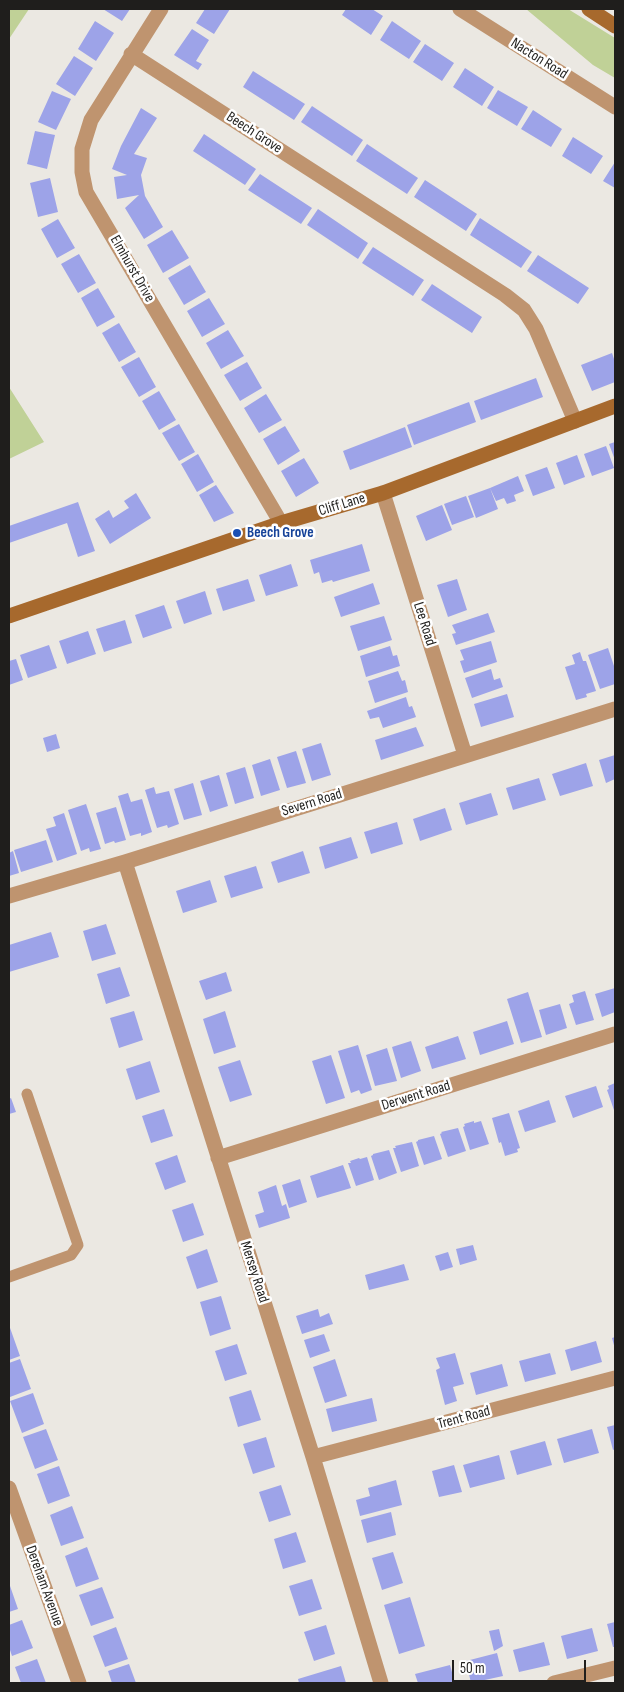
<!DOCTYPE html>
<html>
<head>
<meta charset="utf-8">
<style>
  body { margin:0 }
  #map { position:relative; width:624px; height:1692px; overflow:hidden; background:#ebe8e2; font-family:"Sofia Sans Condensed",sans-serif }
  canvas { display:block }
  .frame { position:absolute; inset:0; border:10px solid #1f1e1c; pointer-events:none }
  .scale { position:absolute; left:452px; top:1660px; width:134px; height:22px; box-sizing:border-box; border:2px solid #1f1e1c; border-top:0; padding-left:6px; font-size:15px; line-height:18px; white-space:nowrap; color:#1f1e1c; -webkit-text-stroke:4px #fff; paint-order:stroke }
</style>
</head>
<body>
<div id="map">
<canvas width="624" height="1692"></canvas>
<div class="frame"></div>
<div class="scale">50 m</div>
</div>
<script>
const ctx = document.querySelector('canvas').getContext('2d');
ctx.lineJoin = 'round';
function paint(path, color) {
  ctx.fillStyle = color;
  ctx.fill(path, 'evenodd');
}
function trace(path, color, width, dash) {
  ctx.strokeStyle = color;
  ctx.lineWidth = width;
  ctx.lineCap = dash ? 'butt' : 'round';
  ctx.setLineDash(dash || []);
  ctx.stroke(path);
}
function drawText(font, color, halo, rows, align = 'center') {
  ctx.font = font + ' "Sofia Sans Condensed",sans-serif';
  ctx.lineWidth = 5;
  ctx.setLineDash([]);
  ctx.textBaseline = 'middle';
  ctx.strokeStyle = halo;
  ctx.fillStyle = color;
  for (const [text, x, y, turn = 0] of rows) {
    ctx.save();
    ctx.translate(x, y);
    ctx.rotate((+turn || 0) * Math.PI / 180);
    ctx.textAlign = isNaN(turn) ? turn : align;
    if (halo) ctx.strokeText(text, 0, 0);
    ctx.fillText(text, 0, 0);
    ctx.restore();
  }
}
paint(new Path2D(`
  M9,9h20l-20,30z
  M526,9h42l47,29v40l-22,-13z
  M9,387l35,55 -35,17z`), '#c0d197');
paint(new Path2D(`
  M103,9h27l-8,12z
  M205,9h25l-16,25 -18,-11z
  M346,9h26l11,7 -12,19 -29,-20z
  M95,21l19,12 -18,28 -18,-12z
  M392,21l29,20 -12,18 -29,-19z
  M192,29l17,11 -13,21 6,3 -4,6 -24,-15z
  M425,44l29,19 -12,18 -29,-19z
  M74,56l19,12 -18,28 -19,-12z
  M465,68l29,19 -12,19 -29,-19z
  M253,71l52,33 -11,16 -51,-33z
  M498,90l30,17 -11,19 -30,-18z
  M52,91l19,8 -15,31 -18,-8z
  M312,106l51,34 -11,16 -51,-34z
  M141,108l16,10 -23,36 13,4 -6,17 4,21 18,31 -19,12 -19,-31 14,-13 -22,4 -3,-22 13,-2 -15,-6 9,-23z
  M533,110l29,19 -11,18 -30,-18z
  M35,131l20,4 -8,34 -20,-5z
  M204,134l52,35 -11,16 -52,-34z
  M573,137l30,19 -12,18 -29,-18z
  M367,144l51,34 -11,16 -51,-33z
  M615,162v26l-12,-7z
  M260,174l52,34 -11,16 -53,-34z
  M50,178l8,34 -20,5 -8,-34z
  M425,180l52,34 -11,17 -52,-34z
  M318,209l50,34 -10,16 -51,-34z
  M480,218l52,34 -11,16 -51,-33z
  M58,219l17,29 -18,10 -16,-29z
  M172,230l17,28 -26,15 -16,-28z
  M373,247l51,33 -11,16 -51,-33z
  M79,254l17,29 -18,10 -17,-29z
  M538,255l51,33 -11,16 -51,-33z
  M190,265l16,27 -22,13 -16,-27z
  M432,284l50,33 -10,16 -51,-33z
  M98,288l17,29 -18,10 -16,-29z
  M209,298l16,26 -23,13 -15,-26z
  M119,323l17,29 -17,10 -17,-29z
  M228,330l16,26 -23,13 -15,-26z
  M612,353l3,9v20l-23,9 -11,-26z
  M139,357l17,30 -17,10 -18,-30z
  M247,362l15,26 -22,13 -16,-26z
  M536,378l7,19 -62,23 -7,-19z
  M159,391l17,29 -17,10 -17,-29z
  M266,394l16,26 -23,13 -15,-25z
  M469,402l7,20 -62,23 -7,-20z
  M179,424l16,28 -16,9 -17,-28z
  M285,426l15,25 -22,14 -15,-26z
  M405,427l7,20 -62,23 -7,-19z
  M615,442v18l-6,-16z
  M606,446l8,22 -22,8 -8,-22z
  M198,454l16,28 -17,10 -16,-28z
  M577,455l8,22 -21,8 -8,-22z
  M304,458l15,25 -23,14 -15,-26z
  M547,467l8,21 -22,8 -8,-21z
  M518,476l6,15 -10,4 2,6 -9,3 -3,-6 -8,3 -6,-13z
  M216,485l18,28 -20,9 -15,-27z
  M490,488l8,21 -22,9 -8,-22z
  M136,493l15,25 -41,26 -15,-25 14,-9 4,8 14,-9 2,-1 -5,-7z
  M466,496l8,21 -22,8 -8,-21z
  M78,502l17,49 -17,6 -11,-34 -58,20v-17z
  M442,505l10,25 -26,11 -10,-25z
  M362,544l8,27 -37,11 -1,-2 -10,3 -3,-11 -5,2 -4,-14z
  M291,564l7,22 -32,10 -7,-21z
  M248,579l7,22 -32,10 -7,-22z
  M457,579l10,31 -19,7 -11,-32z
  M373,583l7,21 -39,13 -7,-20z
  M205,591l7,23 -28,10 -8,-23z
  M164,605l8,23 -29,10 -8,-23z
  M488,613l7,19 -39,13 -4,-11 4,-1 -4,-8z
  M384,616l8,24 -34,11 -8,-25z
  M125,620l7,23 -28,9 -8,-23z
  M88,631l8,23 -29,10 -8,-23z
  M491,641l6,21 -33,11 -4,-12 4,-1 -4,-10z
  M49,645l8,23 -29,10 -8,-23z
  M390,646l3,10 4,-1 3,11 -34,11 -6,-21z
  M608,648l7,21v15l-15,5 -12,-34z
  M580,652l3,9h3l10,30 -10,3 1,3 -11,3 -11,-33 10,-3 -3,-9z
  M16,659l7,21 -14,5v-24z
  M491,669l3,11 6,-2 3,9 -31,11 -7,-20z
  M398,671l4,10 3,-1 3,12 -33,11 -7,-22z
  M507,694l7,23 -33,10 -7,-23z
  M406,697l3,10 3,-1 4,11 -33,11 -4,-11 -9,2 -3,-8z
  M416,727l8,19 -43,14 -6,-20z
  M56,734l4,14 -13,4 -4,-14z
  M321,743l10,32 -19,6 -10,-32z
  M296,751l10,32 -19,5 -10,-31z
  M615,755v24l-9,4 -7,-23z
  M270,759l10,31 -19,6 -9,-31z
  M586,763l7,23 -33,10 -8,-22z
  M245,767l9,31 -19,6 -9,-31z
  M219,775l9,31 -18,6 -10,-31z
  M539,778l7,22 -33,10 -7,-22z
  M193,783l9,32 -18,5 -10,-31z
  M154,787l2,7 13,-3 10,33 -11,4 -1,-3 -10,3 -12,-38z
  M128,793l3,9 11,-3 10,33 -11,4v-3l-11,3 -12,-40z
  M491,793l7,22 -32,10 -7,-22z
  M86,804l15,45 -11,3 -1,-4 -8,3 -13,-41z
  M116,807l10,33 -11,3 -1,-2 -9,3 -9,-31z
  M445,808l7,22 -32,11 -7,-22z
  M64,813l13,41 -20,7 -11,-32 10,-3 -3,-9z
  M397,822l6,22 -32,10 -7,-22z
  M351,837l7,21 -33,11 -6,-22z
  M46,840l7,22 -32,10 -7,-22z
  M13,851l6,22 -10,3v-23z
  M303,851l7,22 -32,10 -7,-21z
  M256,866l7,22 -32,10 -7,-22z
  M210,880l7,22 -34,11 -7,-22z
  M106,924l10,30 -24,7 -9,-30z
  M51,932l8,25 -50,15v-27z
  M120,967l10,29 -24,8 -9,-30z
  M226,972l6,19 -26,9 -7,-19z
  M615,988v24l-13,5 -7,-23z
  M585,991l9,29 -18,5 -7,-21 5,-2 -2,-7z
  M528,992l14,45 -21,6 -14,-44z
  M560,1004l7,24 -21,7 -7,-25z
  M134,1011l9,29 -24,8 -9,-30z
  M225,1011l11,36 -22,7 -11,-35z
  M507,1021l7,23 -34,11 -7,-23z
  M458,1036l8,23 -34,10 -7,-22z
  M411,1041l10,30 -20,7 -9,-31z
  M358,1045l14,45 -11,4 -2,-4 -8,3 -13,-42z
  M387,1048l10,33 -22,5 -9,-31z
  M331,1055l14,43 -19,6 -14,-43z
  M240,1060l12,35 -22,7 -12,-35z
  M150,1061l10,31 -24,8 -10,-31z
  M615,1083v30l-8,-23 2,-1 -1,-3z
  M596,1086l7,21 -30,11 -8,-22z
  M11,1098l5,14 -7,2v-15z
  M549,1100l7,22 -31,10 -7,-21z
  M164,1109l9,27 -22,7 -9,-27z
  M509,1113l11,35 -3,1 1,3 -13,4 -4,-14 -2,1 -7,-25z
  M474,1121v2l7,-2 8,23 -19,6 -7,-23 2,-1 -1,-2z
  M458,1128l8,23 -18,6 -8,-23 2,-1 -1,-1z
  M434,1136l8,23 -18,6 -8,-23 2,-1v-1z
  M412,1142l7,24 -18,6 -8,-24h3l-1,-2z
  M389,1150l8,23 -18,7 -8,-24 2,-1v-1z
  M177,1155l9,27 -21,8 -10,-27z
  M367,1157l7,23 -18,6 -8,-23h3l-1,-2 9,-3 1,1z
  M343,1165l8,23 -34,10 -7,-22z
  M300,1179l7,23 -18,6 -7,-23z
  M276,1185l6,21 4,-2 4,14 -31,10 -4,-13 9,-3 -6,-20z
  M193,1203l11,32 -21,7 -11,-32z
  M473,1245l4,15 -17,5 -4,-16z
  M207,1249l11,33 -21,7 -11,-32z
  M448,1252l5,15 -13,4 -5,-15z
  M404,1264l5,16 -40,10 -4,-15z
  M221,1296l10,33 -21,7 -10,-34z
  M318,1309l2,8 9,-4 4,11 -31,10 -6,-18z
  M9,1325l11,31 -11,4z
  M324,1334l6,17 -20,7 -6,-18z
  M615,1337v12l-3,-11z
  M596,1341l6,21 -31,9 -6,-21z
  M237,1344l10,30 -22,7 -10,-30z
  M455,1353l9,31 -11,3 4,14 -12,4 -9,-35 4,-2 -4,-10z
  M550,1353l6,21 -31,8 -6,-21z
  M20,1359l11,30 -21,8 -1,-34z
  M335,1359l12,37 -22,7 -12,-36z
  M502,1364l6,22 -32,9 -6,-22z
  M251,1390l10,30 -23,7 -9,-30z
  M33,1393l11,31 -22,9 -12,-32z
  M372,1398l5,23 -45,11 -6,-23z
  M615,1425v24l-2,1 -6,-23z
  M46,1429l12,31 -23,9 -12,-32z
  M592,1429l7,24 -35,10 -7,-24z
  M266,1437l9,30 -22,7 -10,-30z
  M545,1441l7,24 -35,10 -7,-24z
  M499,1455l6,24 -35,9 -7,-23z
  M454,1465l8,27 -23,5 -7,-26z
  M59,1466l11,30 -22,8 -11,-30z
  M396,1480l6,25 -42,11 -4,-16 14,-4 -2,-8z
  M281,1485l10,30 -22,7 -10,-30z
  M72,1506l12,32 -23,8 -11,-31z
  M391,1512l5,23 -29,8 -6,-23z
  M296,1532l10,30 -23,7 -9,-30z
  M87,1547l12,32 -23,8 -11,-31z
  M393,1552l10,31 -21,7 -10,-32z
  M312,1579l10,30 -23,7 -10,-30z
  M9,1583l9,26 -9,3z
  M102,1587l12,31 -23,8 -12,-31z
  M410,1597l15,49 -26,8 -15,-49z
  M22,1620l11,28 -21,8 -3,-9v-22z
  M615,1622v25h-2l-6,-23z
  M326,1625l9,29 -21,7 -10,-29z
  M116,1627l12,32 -23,8 -12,-31z
  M592,1628l6,23 -31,8 -6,-23z
  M499,1629l4,17 -9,5 -5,-20z
  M544,1642l6,23 -31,7 -6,-22z
  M497,1653l6,23 -32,7 -5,-22z
  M37,1659l9,24h-25l-6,-16z
  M129,1664l7,19h-24l-4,-12z
  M450,1665l5,18h-37l-3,-9z
  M341,1666l5,17h-47l-1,-4z`), '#9da3e8');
trace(new Path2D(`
  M9,1277l62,-22 7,-10 -51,-151`), '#bf946f', 11);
trace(new Path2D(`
  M161,9l-70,111 -9,29v23l4,20 195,331
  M460,9l155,98
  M131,54l374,241 19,15 12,19 39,92
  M383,493l82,262
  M125,862l188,595 68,226
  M9,896l116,-34 490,-153
  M218,1158l397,-124
  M313,1457l302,-79
  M9,1488l70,195
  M554,1683l61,-15`), '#bf946f', 15);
trace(new Path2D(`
  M589,9l26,17
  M9,616l272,-93 102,-30 232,-87`), '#a7692d', 15);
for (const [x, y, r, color] of [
  [237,533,5,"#1a4fb4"]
]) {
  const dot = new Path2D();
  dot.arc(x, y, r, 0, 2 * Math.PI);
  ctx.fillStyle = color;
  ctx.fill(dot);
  trace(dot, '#fff', 2);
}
drawText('15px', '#1f1e1c', '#fff', [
  ["Nacton Road",539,59,32],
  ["Beech Grove",254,133,33],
  ["Elmhurst Drive",132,269,60],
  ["Cliff Lane",342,505,-17],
  ["Lee Road",424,624,73],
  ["Severn Road",312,803,-17],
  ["Derwent Road",416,1096,-17],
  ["Mersey Road",254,1272,72],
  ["Trent Road",464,1418,-15],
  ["Dereham Avenue",44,1586,70]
]);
drawText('bold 15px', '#164399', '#fff', [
  ["Beech Grove",247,533]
], 'left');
</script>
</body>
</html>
